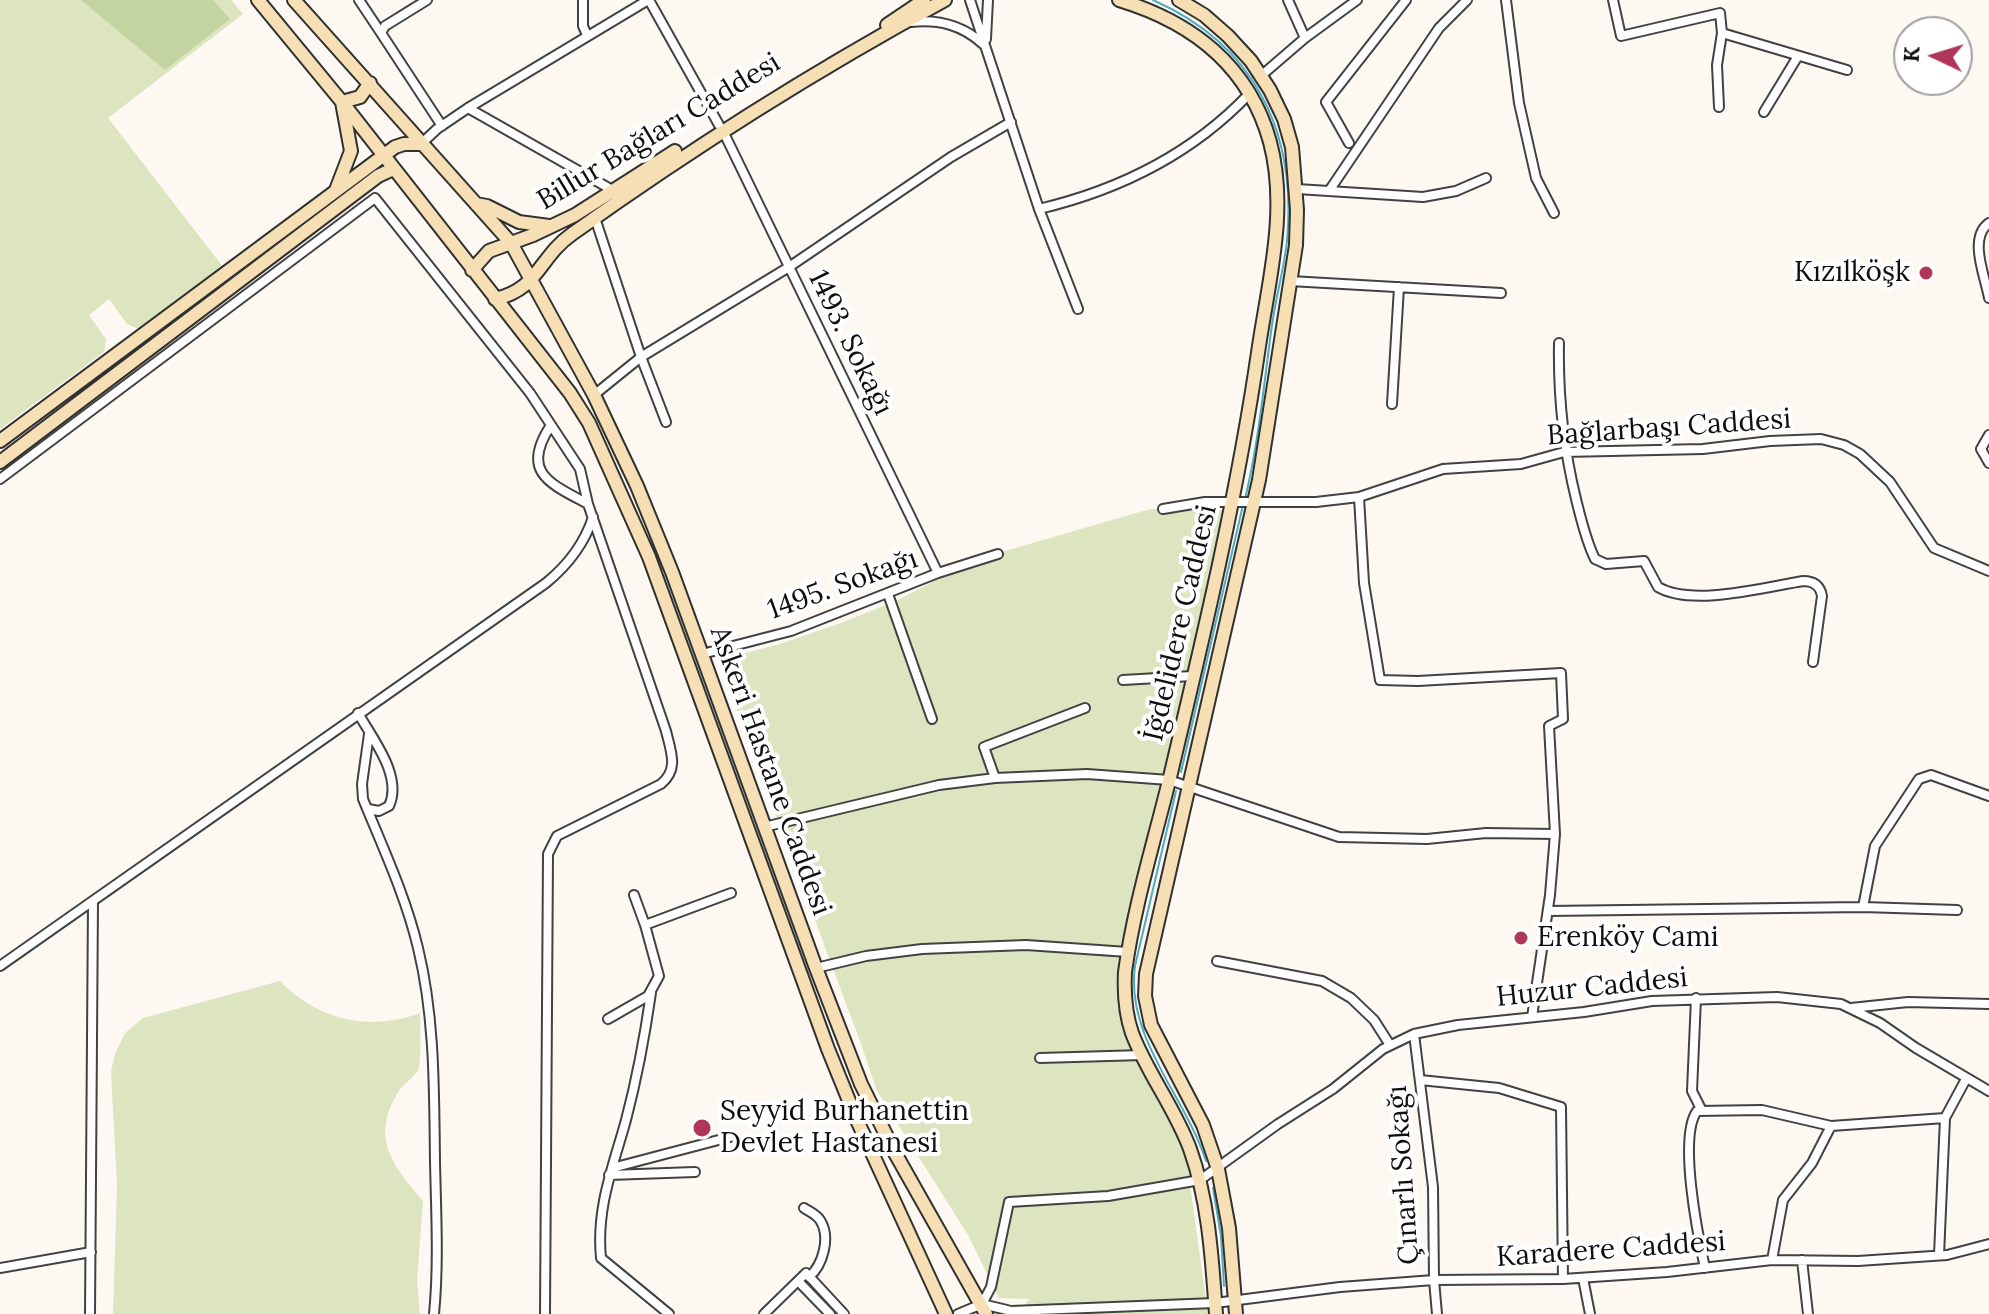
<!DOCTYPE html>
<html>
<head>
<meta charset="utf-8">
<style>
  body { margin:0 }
  #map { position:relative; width:1989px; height:1314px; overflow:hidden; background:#fdf8f2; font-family:Lora,serif }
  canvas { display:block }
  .north { position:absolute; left:1893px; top:16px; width:80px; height:80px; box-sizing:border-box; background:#fff; border:2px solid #9f9f9f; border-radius:50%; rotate:274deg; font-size:22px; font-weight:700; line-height:32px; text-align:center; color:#0f0f0f }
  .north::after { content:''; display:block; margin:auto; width:28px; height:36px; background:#b03659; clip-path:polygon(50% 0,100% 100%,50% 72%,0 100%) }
</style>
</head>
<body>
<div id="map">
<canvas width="1989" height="1314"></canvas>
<div class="north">K</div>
</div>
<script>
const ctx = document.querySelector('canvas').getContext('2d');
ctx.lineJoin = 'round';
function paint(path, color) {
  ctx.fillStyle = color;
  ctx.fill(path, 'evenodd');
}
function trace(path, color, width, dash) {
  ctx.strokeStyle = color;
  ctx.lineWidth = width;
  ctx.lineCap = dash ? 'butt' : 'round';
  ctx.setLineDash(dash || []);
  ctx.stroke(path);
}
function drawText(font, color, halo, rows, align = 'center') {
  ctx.font = font + ' Lora,serif';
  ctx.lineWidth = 8;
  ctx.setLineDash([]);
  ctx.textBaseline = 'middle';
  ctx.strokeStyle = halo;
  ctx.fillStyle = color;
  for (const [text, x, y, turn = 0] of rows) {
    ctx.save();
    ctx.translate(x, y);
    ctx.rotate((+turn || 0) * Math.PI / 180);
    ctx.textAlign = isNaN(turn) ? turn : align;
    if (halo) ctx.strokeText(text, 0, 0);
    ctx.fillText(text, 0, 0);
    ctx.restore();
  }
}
paint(new Path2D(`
  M0,0h231l12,14 -135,104 115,149 -85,62 -11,-5 -18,-25 -20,16 17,24 -2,13 -104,77z
  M1150,509l79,1 -107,479 30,86 30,70 5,18 21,151h-188l9,-15 -30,-1 -31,-63 -91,-144 -17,-50 -142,-381 62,-16 61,-21 57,-23 76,-40z
  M280,981c38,39 89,51 140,32 0,11 2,49 -2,57 -5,9 -16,14 -21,24 -27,46 -3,72 26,107l-6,79 3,34h-307l4,-129 -6,-113 4,-18 10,-21 18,-15z`), '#dce5bf');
paint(new Path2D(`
  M81,0h132l17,19 -65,51z`), '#c4d4a0');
trace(new Path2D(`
  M1153,0c102,45 144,132 134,241 -3,28 -11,55 -15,84 -8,57 -13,117 -27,174
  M1181,772l62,-267
  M1176,791l-41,175c-10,71 50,130 71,195
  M1213,1188l8,48 3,50`), '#4badbf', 2);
const street = new Path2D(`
  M359,0l22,33
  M427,0l-42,26 -4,7 61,93
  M583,0v26l4,9
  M649,0l70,125
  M970,0l69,209 39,100
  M1288,0l17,38
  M1506,0l13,103 17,75 18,35
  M1613,0l8,36 99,-23 2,20 125,37
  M911,22c28,-3 51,3 72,22
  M986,39l2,-39
  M1262,75l43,-37 52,-38
  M1719,107l-2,-42 5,-32
  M468,108l146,83
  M1764,112l34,-56
  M723,131l215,442
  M1349,143l-23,-41 80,-102
  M421,144l16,-15 31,-21 180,-108
  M1297,189l126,8 33,-6 30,-13
  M1329,191l110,-163 28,-28
  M1039,209c80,-19 153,-55 210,-115
  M595,218l46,139 25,65
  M1989,223c-21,15 -4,53 0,75
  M1290,281l211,12
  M1559,343c-1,54 4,103 17,156 5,20 10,42 19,60l11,5 38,-3 14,26c34,20 107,0 145,-6 10,0 17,4 19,15l-9,66
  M594,395l47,-38 148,-90 162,-110 60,-35
  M1392,404l7,-117
  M551,425c-31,47 -2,58 37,79
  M1989,435l-8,14 8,14
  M0,479l375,-281 155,195 50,76 8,35 78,227c5,21 13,38 -5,53l-104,52 -9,18 -3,460
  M1359,497l5,86 16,97 38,1 143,-8 2,46 -14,7 6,108 -5,61 -18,122
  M1163,509l42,-7h111l43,-5 84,-28 78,-5 43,-12 139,-3 67,-8 51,-2 23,6 16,9 30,28 44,66 55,23
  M888,594l44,125
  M702,654l89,-23 147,-58 60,-19
  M1123,680l69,-4
  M358,713c14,25 45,63 31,93l-10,5 -11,-2
  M369,734l-7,50 1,15c20,49 43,98 55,149 17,70 16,142 17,213 1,51 4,102 -1,153
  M995,778l-11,-31 101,-39
  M764,827l175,-42 56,-7 92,-4 82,6 170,57 88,2 59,-6 69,1
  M1863,907l12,-61 44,-67 12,-4 58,21
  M1548,911l315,-4 94,3
  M645,925l86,-32
  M1217,961l105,20 29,17 23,22 16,25
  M0,966l546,-383c22,-18 38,-38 47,-66
  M816,968l50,-12 56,-7 104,-4 102,7
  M651,993c-6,42 -14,85 -25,127 -13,47 -30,88 -25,138l68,56
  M1696,998l-4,93 9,18
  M1851,1008l57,-6 81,2
  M608,1019l40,-23 11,-20 -14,-51 -11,-30
  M1414,1034l19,153 1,93 3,34
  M1040,1058l103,-3
  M1420,1080l79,8 62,19 2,172
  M612,1168l118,-31
  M609,1175l86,-3
  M804,1208c6,4 12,6 16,12 11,17 3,45 -11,57
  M1939,1255l6,-137 21,-39
  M1772,1260l11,-60 29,-37 19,-37
  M1802,1260l6,54
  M0,1268l91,-16
  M1705,1268c-7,-32 -27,-131 -8,-157l65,-1 69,16 114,-8
  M1583,1278l7,36
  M798,1281l32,33
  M982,1304l9,-17 18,-85 99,-6 92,-16 78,-56 55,-35 50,-40 31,-15 44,-9 126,-13 68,-11 125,-4 64,7 39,19 36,25 73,43
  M90,1314l3,-413
  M764,1314l42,-41 38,41
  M958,1314l24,-10 29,7 204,-8 125,-16 94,-7 129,-1 104,-7 105,-12 86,1 89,-6 42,-11`);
const secondary = new Path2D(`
  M258,0l84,102 228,291 19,30 60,134 179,492 28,69 90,196
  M294,0l217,243 83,152 43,91 35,86 144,396 45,116 34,69 91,161
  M1119,0c73,22 130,66 151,142 18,67 -1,137 -11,204 -21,146 -55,288 -89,431 -16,65 -36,129 -45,195 -1,20 0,41 7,61 15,40 43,75 58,116 19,53 22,110 26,165
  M1179,0l25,15 24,21 23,25 19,29 14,29 8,28 5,63 -1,35 -37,235 -113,494 -1,22 6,29 52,100 15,44 11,59 7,86
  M887,25l37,-25
  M336,190l15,-39 -9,-49 18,-5 10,-14
  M476,204l11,2 32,16 30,4
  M472,270l17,-19 44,-16 42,-20 100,-64
  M495,299c44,-10 44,-42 77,-65 119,-85 244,-164 373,-234
  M0,441l395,-294 9,-3h17
  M0,462l378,-286 15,-7`);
trace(street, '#424242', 12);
trace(secondary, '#313131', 16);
trace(street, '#fff', 8);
trace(secondary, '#f6dfb4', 12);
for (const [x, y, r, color] of [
  [1926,273,8,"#b03659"],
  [1521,938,8,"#b03659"],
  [702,1128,10,"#b03659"]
]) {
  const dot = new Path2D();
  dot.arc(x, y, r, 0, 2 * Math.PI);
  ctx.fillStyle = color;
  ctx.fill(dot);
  trace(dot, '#fff', 3);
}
drawText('28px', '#0f0f0f', '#fff', [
  ["Billur Bağları Caddesi",659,132,-31],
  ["1493. Sokağı",850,343,64],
  ["Bağlarbaşı Caddesi",1669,428,-4],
  ["1495. Sokağı",843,585,-20],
  ["İğdelidere Caddesi",1181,623,-77],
  ["Askeri Hastane Caddesi",770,771,70],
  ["Huzur Caddesi",1592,988,-6],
  ["Çınarlı Sokağı",1404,1175,-94],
  ["Karadere Caddesi",1611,1250,-4]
]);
drawText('28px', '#0f0f0f', '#fff', [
  ["Kızılköşk",1910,273,"right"],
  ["Erenköy Cami",1537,938],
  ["Seyyid Burhanettin",720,1112],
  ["Devlet Hastanesi",720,1144]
], 'left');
</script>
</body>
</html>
